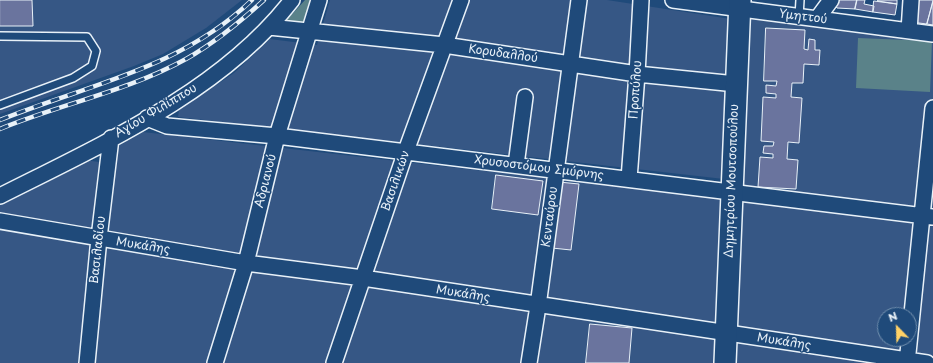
<!DOCTYPE html>
<html>
<head>
<meta charset="utf-8">
<style>
  body { margin:0 }
  #map { position:relative; width:933px; height:363px; overflow:hidden; background:#1f4a7a; font-family:"Playpen Sans",sans-serif }
  canvas { display:block }
  .north { position:absolute; left:877px; top:307px; width:40px; height:40px; box-sizing:border-box; background:#1f4a7a; border:1px solid #6f8dac; border-radius:50%; rotate:337deg; font-size:11px; font-weight:700; line-height:16px; text-align:center; color:#e8f1f8 }
  .north::after { content:''; display:block; margin:auto; width:14px; height:18px; background:#ffd166; clip-path:polygon(50% 0,100% 100%,50% 72%,0 100%) }
</style>
</head>
<body>
<div id="map">
<canvas width="933" height="363"></canvas>
<div class="north">N</div>
</div>
<script>
const ctx = document.querySelector('canvas').getContext('2d');
ctx.lineJoin = 'round';
function paint(path, color) {
  ctx.fillStyle = color;
  ctx.fill(path, 'evenodd');
}
function trace(path, color, width, dash) {
  ctx.strokeStyle = color;
  ctx.lineWidth = width;
  ctx.lineCap = dash ? 'butt' : 'round';
  ctx.setLineDash(dash || []);
  ctx.stroke(path);
}
function drawText(font, color, halo, rows, align = 'center') {
  ctx.font = font + ' "Playpen Sans",sans-serif';
  ctx.lineWidth = 3;
  ctx.setLineDash([]);
  ctx.textBaseline = 'middle';
  ctx.strokeStyle = halo;
  ctx.fillStyle = color;
  for (const [text, x, y, turn = 0] of rows) {
    ctx.save();
    ctx.translate(x, y);
    ctx.rotate((+turn || 0) * Math.PI / 180);
    ctx.textAlign = isNaN(turn) ? turn : align;
    if (halo) ctx.strokeText(text, 0, 0);
    ctx.fillText(text, 0, 0);
    ctx.restore();
  }
}
paint(new Path2D(`
  M0,0h242l-36,28 -43,26 -29,12 -134,48z
  M330,0h277l124,19 -7,160 -546,-62 1,-7 55,-37 36,-34 47,6z
  M746,17l187,21v325h-201zM885,315h24v24h-24z
  M143,132l578,66 -6,165h-621l21,-215z
  M85,160l14,2 -21,201h-78v-163z`), '#365785');
paint(new Path2D(`
  M305,0h5l-5,25 -21,-2z
  M858,38l74,3 -2,51 -74,-4z`), '#5a8289');
const building = new Path2D(`
  M0,0h32l1,26h-33z
  M835,0h22l-2,9 -18,-1 -4,-6z
  M857,0h8l-1,4 10,2 -1,6 -18,-3z
  M878,0h19v4l-19,-3z
  M913,0h20l-6,24 -16,-2z
  M874,1l23,3 -2,11 -22,-3z
  M933,2v23l-6,-1z
  M766,28l39,2 -1,19 4,1 1,-11 6,1v10h5l-1,15 -15,-1 -1,19h-11l-1,14 11,1 -3,45 -11,-1 -1,17 11,1 -2,29 -38,-2 2,-30 13,1v-4l-10,-1 1,-7h9l1,-4 -13,-1 2,-44 13,1v-4l-10,-1v-8l10,1 1,-5h-13z
  M496,175l47,6 -5,34 -46,-6z
  M559,182l20,2 -8,66 -19,-2z
  M590,324l42,4 -3,35h-43z`);
paint(building, '#6a749e');
trace(building, '#e8f1f8', 1);
const lane = new Path2D(`
  M799,17l1,-17
  M0,36l87,1 9,14 -4,15 -19,12 -73,27`);
const street = new Path2D(`
  M673,0l260,34
  M817,19l14,-19
  M269,27l175,18 193,29 99,10
  M909,31l2,-31
  M147,118l20,8 110,10 656,81
  M516,165l9,-68
  M629,179l8,-105 4,-74
  M0,196c101,-51 222,-105 292,-196
  M0,221l246,42 117,15 564,85
  M87,363l12,-125 12,-100
  M215,363l31,-100 31,-127 42,-136
  M334,363l72,-212 55,-151
  M529,363l9,-57 41,-306
  M907,363l26,-255`);
const secondary = new Path2D(`
  M725,363l15,-363`);
trace(lane, '#e8f1f8', 10);
trace(street, '#e8f1f8', 18);
trace(secondary, '#e8f1f8', 24);
trace(lane, '#1f4a7a', 7);
trace(street, '#1f4a7a', 15);
trace(secondary, '#1f4a7a', 21);
const rail = new Path2D(`
  M0,120c89,-36 180,-51 252,-120
  M0,129c61,-25 128,-38 186,-70 28,-16 54,-37 78,-59`);
trace(rail, '#e8f1f8', 4.5);
trace(rail, '#1f4a7a', 3, [9]);
drawText('12px', '#e8f1f8', '#1f4a7a', [
  ["Υμηττού",803,17,7],
  ["Κορυδαλλού",503,54,8],
  ["Προπύλου",636,90,-86],
  ["Αγίου Φιλίππου",156,111,-31],
  ["Χρυσοστόμου Σμύρνης",539,168,7],
  ["Αδριανού",266,181,-76],
  ["Βασιλικών",396,181,-71],
  ["Δημητρίου Μουτσοπούλου",732,181,-88],
  ["Κενταύρου",550,217,-83],
  ["Μυκάλης",143,246,9],
  ["Βασιλαδίου",98,250,-84],
  ["Μυκάλης",463,294,9],
  ["Μυκάλης",784,342,9]
]);
</script>
</body>
</html>
